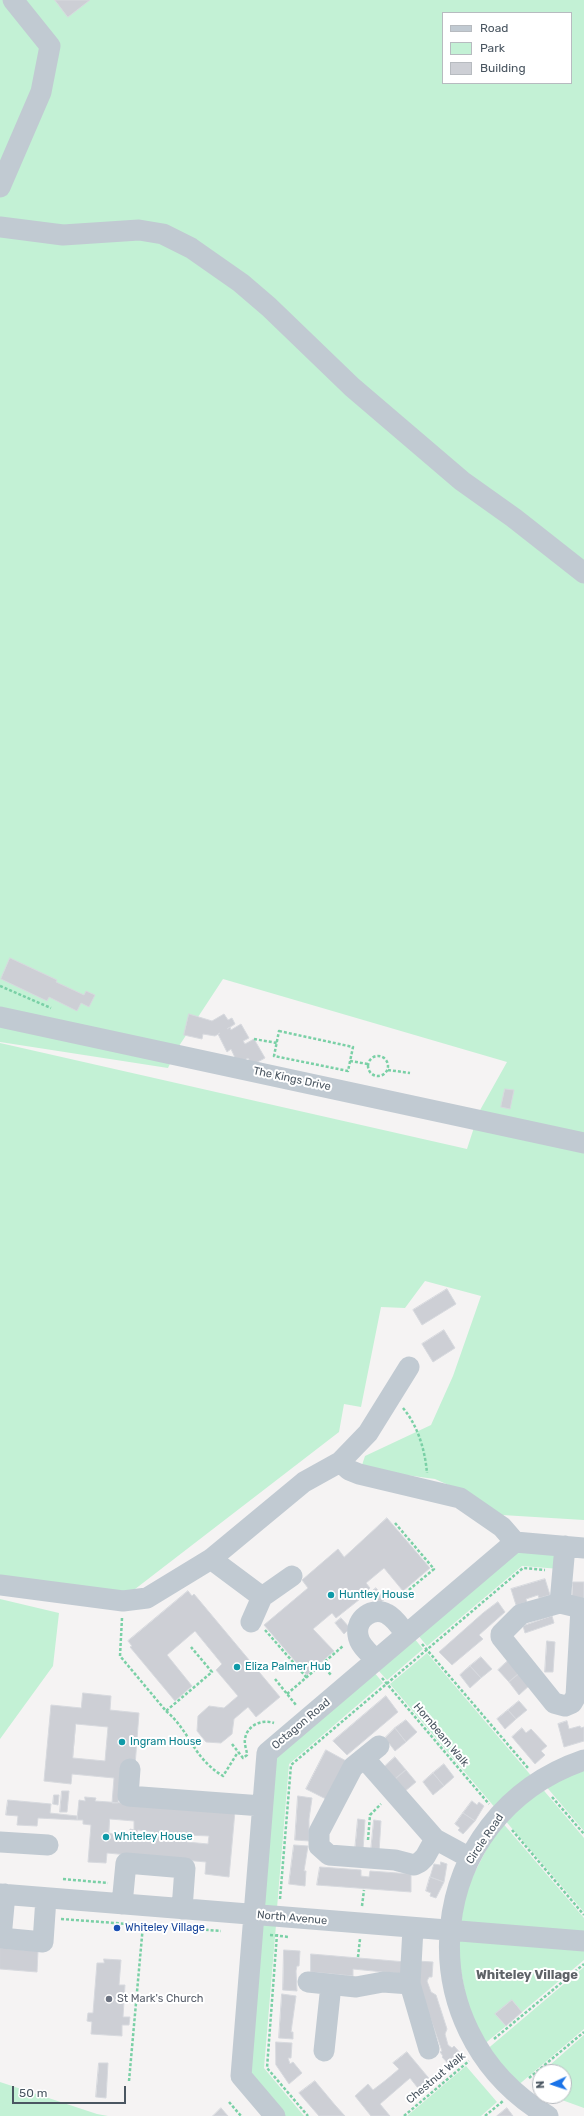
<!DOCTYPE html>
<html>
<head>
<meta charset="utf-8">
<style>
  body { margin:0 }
  #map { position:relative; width:584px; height:2116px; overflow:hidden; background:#f5f3f3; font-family:Rubik,sans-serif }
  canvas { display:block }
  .legend { position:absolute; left:442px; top:12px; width:130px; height:72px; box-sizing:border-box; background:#fff; border:1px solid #b7bbc0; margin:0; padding:5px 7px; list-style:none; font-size:12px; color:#4a5661 }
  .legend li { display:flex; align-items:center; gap:8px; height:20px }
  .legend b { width:20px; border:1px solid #b7bbc0 }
  .north { position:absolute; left:532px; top:2064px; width:40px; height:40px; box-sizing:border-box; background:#fff; border:1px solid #b7bbc0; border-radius:50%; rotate:267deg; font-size:11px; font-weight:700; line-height:16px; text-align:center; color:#4a5661 }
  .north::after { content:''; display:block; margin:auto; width:14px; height:18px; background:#1a73e8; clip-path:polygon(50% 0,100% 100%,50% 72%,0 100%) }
  .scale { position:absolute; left:12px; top:2086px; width:114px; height:18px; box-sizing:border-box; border:2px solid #4a5661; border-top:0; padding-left:5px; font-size:12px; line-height:14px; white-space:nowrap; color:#4a5661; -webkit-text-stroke:3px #fff; paint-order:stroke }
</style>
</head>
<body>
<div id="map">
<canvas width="584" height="2116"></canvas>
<ul class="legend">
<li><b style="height:5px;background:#c1cad2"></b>Road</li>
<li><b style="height:11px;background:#c3f1d5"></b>Park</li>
<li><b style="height:11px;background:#cdcfd5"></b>Building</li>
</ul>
<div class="north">N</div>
<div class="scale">50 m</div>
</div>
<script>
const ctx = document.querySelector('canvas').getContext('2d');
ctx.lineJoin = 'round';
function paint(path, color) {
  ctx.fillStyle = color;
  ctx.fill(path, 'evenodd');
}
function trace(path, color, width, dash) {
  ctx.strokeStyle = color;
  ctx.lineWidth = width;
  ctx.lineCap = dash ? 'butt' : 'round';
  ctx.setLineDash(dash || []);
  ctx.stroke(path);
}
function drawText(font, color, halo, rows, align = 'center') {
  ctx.font = font + ' Rubik,sans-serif';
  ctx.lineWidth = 4;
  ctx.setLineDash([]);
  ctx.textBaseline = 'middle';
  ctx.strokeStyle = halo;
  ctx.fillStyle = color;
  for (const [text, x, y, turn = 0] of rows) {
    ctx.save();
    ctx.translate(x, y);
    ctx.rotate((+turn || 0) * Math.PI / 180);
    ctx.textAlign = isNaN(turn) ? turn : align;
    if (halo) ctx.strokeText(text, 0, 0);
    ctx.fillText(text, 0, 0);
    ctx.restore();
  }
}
paint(new Path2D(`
  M0,0h584v1520l-82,-5 -38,-23 -29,-13 -66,-9 -7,-5 3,-9 66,-31 22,-49 28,-80 -56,-15 -20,27 -24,-1 -20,100 -17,-3 -5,28 -213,164 -126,-19v-534l467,106 12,-37 28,-50 -284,-83 -46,70 -9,19 -168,-26zM443,13h128v70h-128z
  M517,1549l36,5 7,15 -38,-3 -95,80 -10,-12z
  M0,1599l59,14 -6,53 -53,73z
  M414,1638l9,11 -36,31 -10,-11z
  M427,1653l107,126 -37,31 -107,-126z
  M374,1672l9,11 -94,81 -12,144h-11l-4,-6 12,-145z
  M584,1766v65l-40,-47z
  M540,1786l44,52v74l-81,-94z
  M501,1821l83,97v15l-125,-11v-19z
  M261,1925h15l-12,143 40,48h-20l-36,-42z
  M458,1940l126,10v10l-62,52 -10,-12 -17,14 11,12 -24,20 -11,-19 -15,-85z
  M584,1967v62l-68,58 -31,-36z
  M584,2035v73l-33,-12h13v-24h-22z
  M466,2066l31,36 -16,14h-74z
  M0,2082l97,32 11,2h-108z`), '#c3f1d5');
const building = new Path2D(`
  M55,0h35l-22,17z
  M10,958l47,22 -1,2 28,13 2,-4 9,4 -6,12 -8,-4 -4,8 -28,-14 -2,4 -46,-22z
  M189,1014l23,7 12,-7 4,6 4,-2 3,6 -8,5 3,-2 1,3 10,-6 8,14 -6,3 2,3 9,-5 11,19 -13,7 -4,-7 -10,6 -7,-15 -4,3 -9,-18 2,-1 -5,3 -12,-2 -1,5 -18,-4z
  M505,1089l9,1 -4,19 -9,-2z
  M447,1289l9,15 -34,21 -9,-15z
  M444,1330l11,18 -22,14 -11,-18z
  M387,1518l43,50 -27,23 -19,-23 -18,15 4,5 -11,10 1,1 -24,19 -4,-5 -19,16 21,22 -27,24 -43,-50 44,-37 -6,-8 36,-31 6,8z
  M545,1579l5,16 -11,3 -1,-3 -12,4 1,3 -11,3 -5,-16z
  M573,1582h11v17l-12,-1z
  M376,1588l9,11 -7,5 -9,-10z
  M188,1591l4,5 2,-2 86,103 -24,20 -8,-10 -14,12 -2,15 -11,9 -15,-1 -9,-11 1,-15 11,-10 15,2 14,-12 -22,-26 6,-6 -27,-33 -28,24 25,31 -17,15 -45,-54 2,-1 -4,-5z
  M498,1602l7,10 -26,23 4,4 -31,26 -13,-13 44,-39z
  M552,1616l2,7 -29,10 -2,-7z
  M341,1618l9,10 -6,6 -9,-11z
  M547,1641l8,1 -2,30h-8z
  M481,1657l11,12 -11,9 -11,-12z
  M510,1659l11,13 -12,10 -11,-12z
  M470,1666l11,12 -11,10 -10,-13z
  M521,1672l10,12 -12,11 -10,-13z
  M83,1693l28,3 -1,14 29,3 -4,53 -13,-1 -4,38h-6l2,-25 -42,-4 -1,10 -27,-3 7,-76 30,3zM76,1724l32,3 -3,34 -32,-3z
  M386,1696l12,16 -51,43 -14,-14z
  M519,1701l8,9 -11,9 -8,-9z
  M508,1710l8,9 -11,10 -8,-10z
  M406,1720l11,12 -11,10 -11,-14z
  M567,1721l2,8 11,-3 1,2 3,-1v14l-20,6 -6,-23z
  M395,1728l11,14 -11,9 -10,-13z
  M522,1728l4,5 5,-4 16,17 -6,5 4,4 -10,9 -23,-27z
  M326,1750l22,12 -20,38 -22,-11z
  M395,1757l11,13 -12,10 -11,-12z
  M444,1764l10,13 -10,9 -11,-13z
  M406,1770l10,12 -12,10 -10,-12z
  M433,1773l11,13 -11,9 -10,-13z
  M62,1791h7l-2,21h-7z
  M54,1795h5l-1,10 -5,-1z
  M298,1796l14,2 -3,21v22l-14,-1z
  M85,1797l11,1 -1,3 140,10 -6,66 -24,-3 1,-12 -99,-9 -1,10 -18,-1 3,-37 -8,-1v-4h-6l2,-20 6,1zM110,1819l24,2v9l-4,-1 -1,9 -20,-5zM138,1830l16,2v8l-17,-1zM187,1835l22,1 -1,8 -21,-2z
  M8,1800l43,4 -1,9 27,3v4l-39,-2 -1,8 -20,-1 1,-9 -12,-1z
  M472,1801l5,4 2,-3 5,4 -9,15 -12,-8z
  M463,1813l12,8 -12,13 -5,-4 2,-2 -5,-4z
  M358,1819l7,1 -2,30h-8z
  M374,1820l7,1 -2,31 -8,-1z
  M294,1845l14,1 -4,25h2l-1,15 -16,-2z
  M441,1862l6,2 -3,18 -14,-5 4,-13 6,1z
  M320,1867l41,3v6l8,1 1,-6 41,3v18l-94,-7z
  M430,1877l14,5 -8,16 -6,-2 1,-3 -5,-2z
  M0,1948l38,3 -1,21 -37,-3z
  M284,1950l16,1 -1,15h-2l-1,5 1,20 -14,-1z
  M311,1954l95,8 -2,12 -51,-5v7l-42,-4z
  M104,1959l17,1 -2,25h6l-2,32h7l-1,8h-7v11l-31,-2 1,-12 -5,-1 1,-8h5l4,-50h7z
  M417,1961l16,1 -1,15h-3l-2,4 4,11 5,3 11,34 -2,5 3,11 4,3 2,-2 10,11 -12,11 -10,-11 1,-1 -3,-4 2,-1 -27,-76z
  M282,1994l14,2 -5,36h2v7l-14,-1z
  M512,2000l10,12 -16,14 -11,-12z
  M276,2042l16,1 -1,15h-3l2,6 3,-2 9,11 -13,11 -13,-19z
  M407,2052l25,30 -11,10 -11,-14 -30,26 10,12h-19l-16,-20 13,-12 5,6 13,-10 13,-11 -6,-6z
  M99,2063h9l-2,35 -10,-1z
  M315,2081l20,24 10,11h-26l-20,-23z
  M221,2108l7,8h-15z
  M507,2108l6,8h-16z`);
paint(building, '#cdcfd5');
trace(building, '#d7d9de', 1);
trace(new Path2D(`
  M0,986l51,22
  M279,1031l74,16 -5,24 -74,-15z
  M254,1039l23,4
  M368 1066a10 10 0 1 1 20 0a10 10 0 1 1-20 0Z
  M350,1061l18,3
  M388,1070l22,3
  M403,1408c15,18 22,42 24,65
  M395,1523l39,46 -36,30
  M122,1618l-2,38 46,55 46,-39 -21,-25
  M265,1630l42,48
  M422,1644l106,124
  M322,1665l9,10
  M382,1678l107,126
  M275,1679l21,26
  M287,1694l56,-48
  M166,1711c25,21 26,46 57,65l15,-24
  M232,1744l11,14 4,-3c0,-5 -3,-10 -2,-16 2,-14 17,-20 29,-16
  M552,1797l32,37
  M512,1830l72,85
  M368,1840l2,-25 11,-11
  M63,1879l45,4
  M280,1899l11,-134 232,-197 22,2
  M362,1906l2,-16
  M61,1919l160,12
  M277,1934l-10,134 41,48
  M270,1935l19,2
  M358,1957l2,-18
  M494,2039l90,-75
  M529,2078l55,-46
  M129,2081l14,-156
  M229,2102l12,14
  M404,2116l65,-55
  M485,2116l18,-15`), '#7ad0a6', 2.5, [3, 2]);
trace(new Path2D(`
  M0,187l41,-95 9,-46 -37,-46
  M0,227l63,8 76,-5 24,4 28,14 50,35 28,24 83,80 110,94 52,37 70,55
  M0,1017l584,126
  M340,1462l9,8 10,4 101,24 42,29 13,15
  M211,1559l51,38
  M0,1585l123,16 24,-3 64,-39 93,-77 36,-20 28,-29 41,-66
  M560,1603l21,5 -5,88 -4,7 -7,3 -11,-3 -53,-66v-3l20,-20 39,-11 5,-57
  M251,1622l11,-25 30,-21
  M376,1660c-7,-7 -17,-15 -18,-25 -3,-16 15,-29 29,-21 8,4 14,14 19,20
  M379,1746l-26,21 -34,65v14l10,9 66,5 19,5 6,-3 5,-5 10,-18
  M364,1758l71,81 35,19
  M130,1769l-2,27 134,10
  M0,1842l48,3
  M0,1894l584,47
  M5,1894l-4,44 42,4 3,-44
  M122,1904l4,-41 59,5 -3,41
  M413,1928l-3,56 19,65
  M308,1982l48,5 27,-5 27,2
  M324,2051l7,-66
  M275,2116l-34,-40 26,-323 248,-211 69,6
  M548,2116c-147,-87 -125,-301 36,-356`), '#c1cad2', 21);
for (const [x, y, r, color] of [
  [331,1595,4,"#0f9aa8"],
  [237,1667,4,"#0f9aa8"],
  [122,1742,4,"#0f9aa8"],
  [106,1837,4,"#0f9aa8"],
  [117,1928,4,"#1a4fb4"],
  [109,1999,4,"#6b7280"]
]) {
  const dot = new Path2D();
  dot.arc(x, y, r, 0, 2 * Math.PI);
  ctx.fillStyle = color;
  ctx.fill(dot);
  trace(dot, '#fff', 1.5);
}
drawText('11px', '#4a5661', '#fff', [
  ["The Kings Drive",292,1079,12],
  ["Octagon Road",301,1724,-40],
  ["Hornbeam Walk",441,1735,50],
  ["Circle Road",485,1839,-56],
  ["North Avenue",292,1918,5],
  ["Chestnut Walk",436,2078,-40]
]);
drawText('11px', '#0d838f', '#fff', [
  ["Huntley House",339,1595],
  ["Eliza Palmer Hub",245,1667],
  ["Ingram House",130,1742],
  ["Whiteley House",114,1837]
], 'left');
drawText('11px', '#164399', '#fff', [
  ["Whiteley Village",125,1928]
], 'left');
drawText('11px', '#5b616d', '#fff', [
  ["St Mark's Church",117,1999]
], 'left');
drawText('bold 13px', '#5f6368', '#fff', [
  ["Whiteley Village",527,1975]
]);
</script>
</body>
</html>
